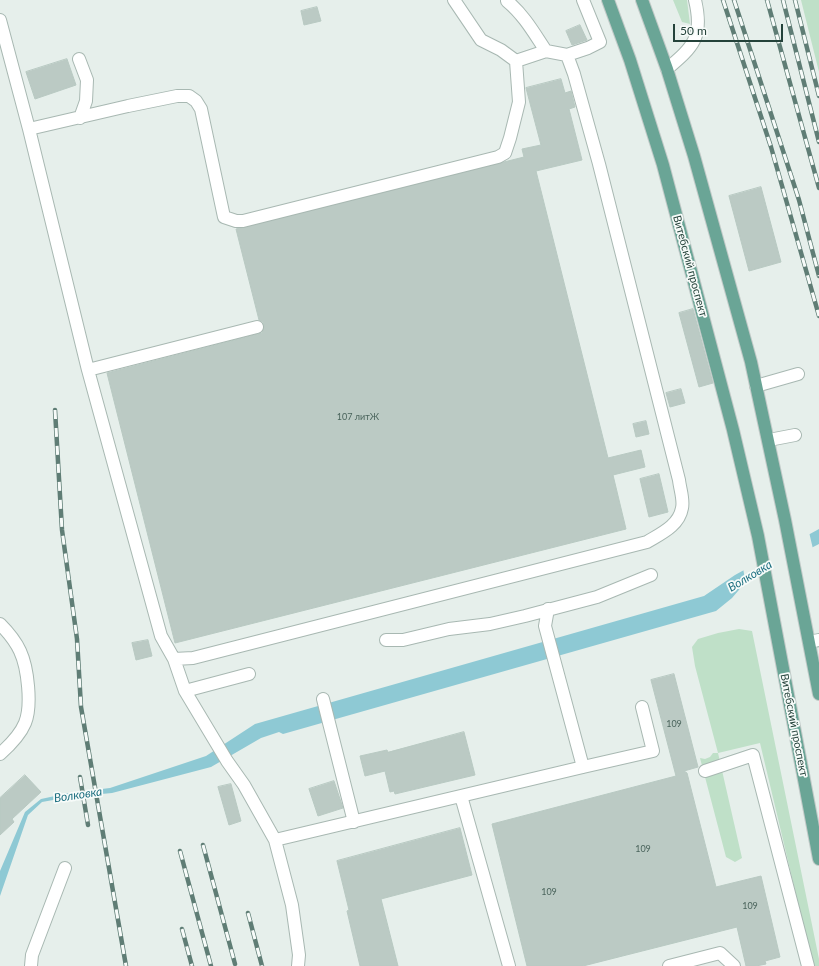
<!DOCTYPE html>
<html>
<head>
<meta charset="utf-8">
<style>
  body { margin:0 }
  #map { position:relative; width:819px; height:966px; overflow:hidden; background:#e6efeb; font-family:Lato,sans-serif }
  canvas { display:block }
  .scale { position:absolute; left:673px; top:24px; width:110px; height:18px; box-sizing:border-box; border:2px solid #24423a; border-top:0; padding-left:5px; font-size:12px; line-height:14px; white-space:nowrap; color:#24423a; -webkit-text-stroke:3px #f7fbf9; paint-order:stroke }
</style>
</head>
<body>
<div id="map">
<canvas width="819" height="966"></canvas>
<div class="scale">50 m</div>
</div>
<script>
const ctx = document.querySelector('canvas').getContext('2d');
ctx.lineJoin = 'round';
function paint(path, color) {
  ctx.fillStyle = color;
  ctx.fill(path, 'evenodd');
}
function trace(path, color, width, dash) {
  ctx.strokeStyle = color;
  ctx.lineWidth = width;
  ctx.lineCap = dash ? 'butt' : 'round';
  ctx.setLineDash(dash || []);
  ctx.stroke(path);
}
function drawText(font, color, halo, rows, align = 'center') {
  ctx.font = font + ' Lato,sans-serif';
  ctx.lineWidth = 3.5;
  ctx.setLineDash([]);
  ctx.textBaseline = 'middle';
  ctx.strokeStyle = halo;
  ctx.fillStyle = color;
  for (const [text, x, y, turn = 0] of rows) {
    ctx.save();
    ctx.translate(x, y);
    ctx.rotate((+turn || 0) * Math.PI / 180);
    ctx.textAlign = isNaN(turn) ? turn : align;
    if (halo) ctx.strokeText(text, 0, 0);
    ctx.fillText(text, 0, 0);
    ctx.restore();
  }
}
paint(new Path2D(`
  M673,0h14l3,24 -8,-2z
  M801,0h18v72z
  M739,629l13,2 67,328v7h-6l-53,-223 -42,10 24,105 -7,4 -9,-5 -26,-99 5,1 5,-2 3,-4h5l-23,-87 -3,-19 6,-8 20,-6z`), '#bfe0c8');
paint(new Path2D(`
  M819,529v15l-61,31 -14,9 -12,14 -16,13 -433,123 -4,-2 -18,6 -50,29 -99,26 -42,4 -28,5 -14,13 -28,81v-25l25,-59 16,-13 28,-6 41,-5 96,-32 49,-32 449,-128 31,-21z`), '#8ec9d4');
paint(new Path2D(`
  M809,532l4,17 -54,28 -13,8 -3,-17z`), '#e6efeb');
const building = new Path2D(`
  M317,7l4,14 -17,4 -3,-14z
  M580,25l7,15 -15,5 -6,-14z
  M67,59l9,26 -41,14 -9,-27z
  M561,79l4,14 6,-2 4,16 -6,2 13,51 -46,11 72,287 33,-8 4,17 -32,8 13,54 -451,114 -68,-270 155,-40 2,-7 -1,-4 -4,-2 -23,-91 288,-72 -2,-8 19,-4 -15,-57z
  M761,187l20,75 -32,9 -20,-75z
  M693,309l20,74 -14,4 -20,-74z
  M681,389l4,14 -15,4 -4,-14z
  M646,421l3,13 -13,3 -3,-13z
  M659,474l9,38 -19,5 -9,-38z
  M148,640l4,16 -16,4 -4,-17z
  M674,674l24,93 -14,4 3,2 29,114 45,-11 19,81 -15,4 1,3 -10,2h-10l-9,-39 -154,39h-56l-35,-142 184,-48 -25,-96z
  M464,732l11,43 -80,19 -1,-3 -4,1 -5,-21 -20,5 -5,-20 27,-6 1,2z
  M25,775l16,17 -29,27 2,3 -14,13v-37z
  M334,781l9,27 -25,8 -9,-27z
  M231,784l10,37 -12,4 -11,-38z
  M460,828l12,47 -91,24 17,67h-38l-13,-55 2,-1 -12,-49z`);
paint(building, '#bbcac4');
trace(building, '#b8c9c2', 1);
const minor = new Path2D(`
  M454,0l27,40 20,10 15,11
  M507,1c17,14 27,32 39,50
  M0,20l29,109 59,241 73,266 13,23 19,-1 454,-116c13,-8 32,-16 35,-34 2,-8 -2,-19 -3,-28l-80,-316 -25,-90 -7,-19 -21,-4 -30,10 3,41 -9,36 -5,15 -7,4 -255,64h-7l-12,-4 -23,-108 -5,-8 -7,-5h-12l-49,10 -99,23
  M567,55l21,-7 12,-6 -17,-42
  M79,59l8,21 -1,21 -6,17
  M667,69c26,-22 37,-32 28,-69
  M88,370l169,-43
  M756,386l42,-12
  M769,440l26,-5
  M548,609l-3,17 38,141
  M0,624c8,8 15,16 20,27 8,17 12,55 5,72 -5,12 -16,23 -25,31
  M386,640h17l46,-11 41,-5 35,-8 72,-19 54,-22
  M809,642l10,-2
  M174,659l11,32 42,70 17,24 31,55 17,65 7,50 -1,11
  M185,691l64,-17
  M323,699l31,123
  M705,771l48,-16 55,211
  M461,796l48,170
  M275,840l308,-73 70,-16 -11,-44
  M31,966l1,-11 33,-87
  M669,966l51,-13 14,13`);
const major = new Path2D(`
  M608,0l22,60 33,105 70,265 25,106 61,323
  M642,0l25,69 27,87 57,206 34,158 34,174`);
trace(minor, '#a8b8b2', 14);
trace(major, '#c2cac8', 14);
trace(minor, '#fff', 12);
trace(major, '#6aa596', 12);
const rail = new Path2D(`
  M723,0l48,147 48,169
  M734,0l65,200 20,76
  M767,0l52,188
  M783,0l36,142
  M795,0l24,96
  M55,410l7,120 15,109 4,68 45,259
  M80,777l8,48
  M203,845l32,119
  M180,851l31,115
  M248,913l14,53
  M182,929l10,37`);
trace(rail, '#5f7d75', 4.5);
trace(rail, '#f7fbf9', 3, [9]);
drawText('9px', '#4a645c', null, [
  ["107 литЖ",358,417],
  ["109",674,724],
  ["109",643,849],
  ["109",549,892],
  ["109",750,906]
]);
drawText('11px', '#24423a', '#f7fbf9', [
  ["Витебский проспект",690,266,75],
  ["Витебский проспект",794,725,79]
]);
drawText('italic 12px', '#1c6f80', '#f7fbf9', [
  ["Волковка",750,576,-31],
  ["Волковка",78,795,-8]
]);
</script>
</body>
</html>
